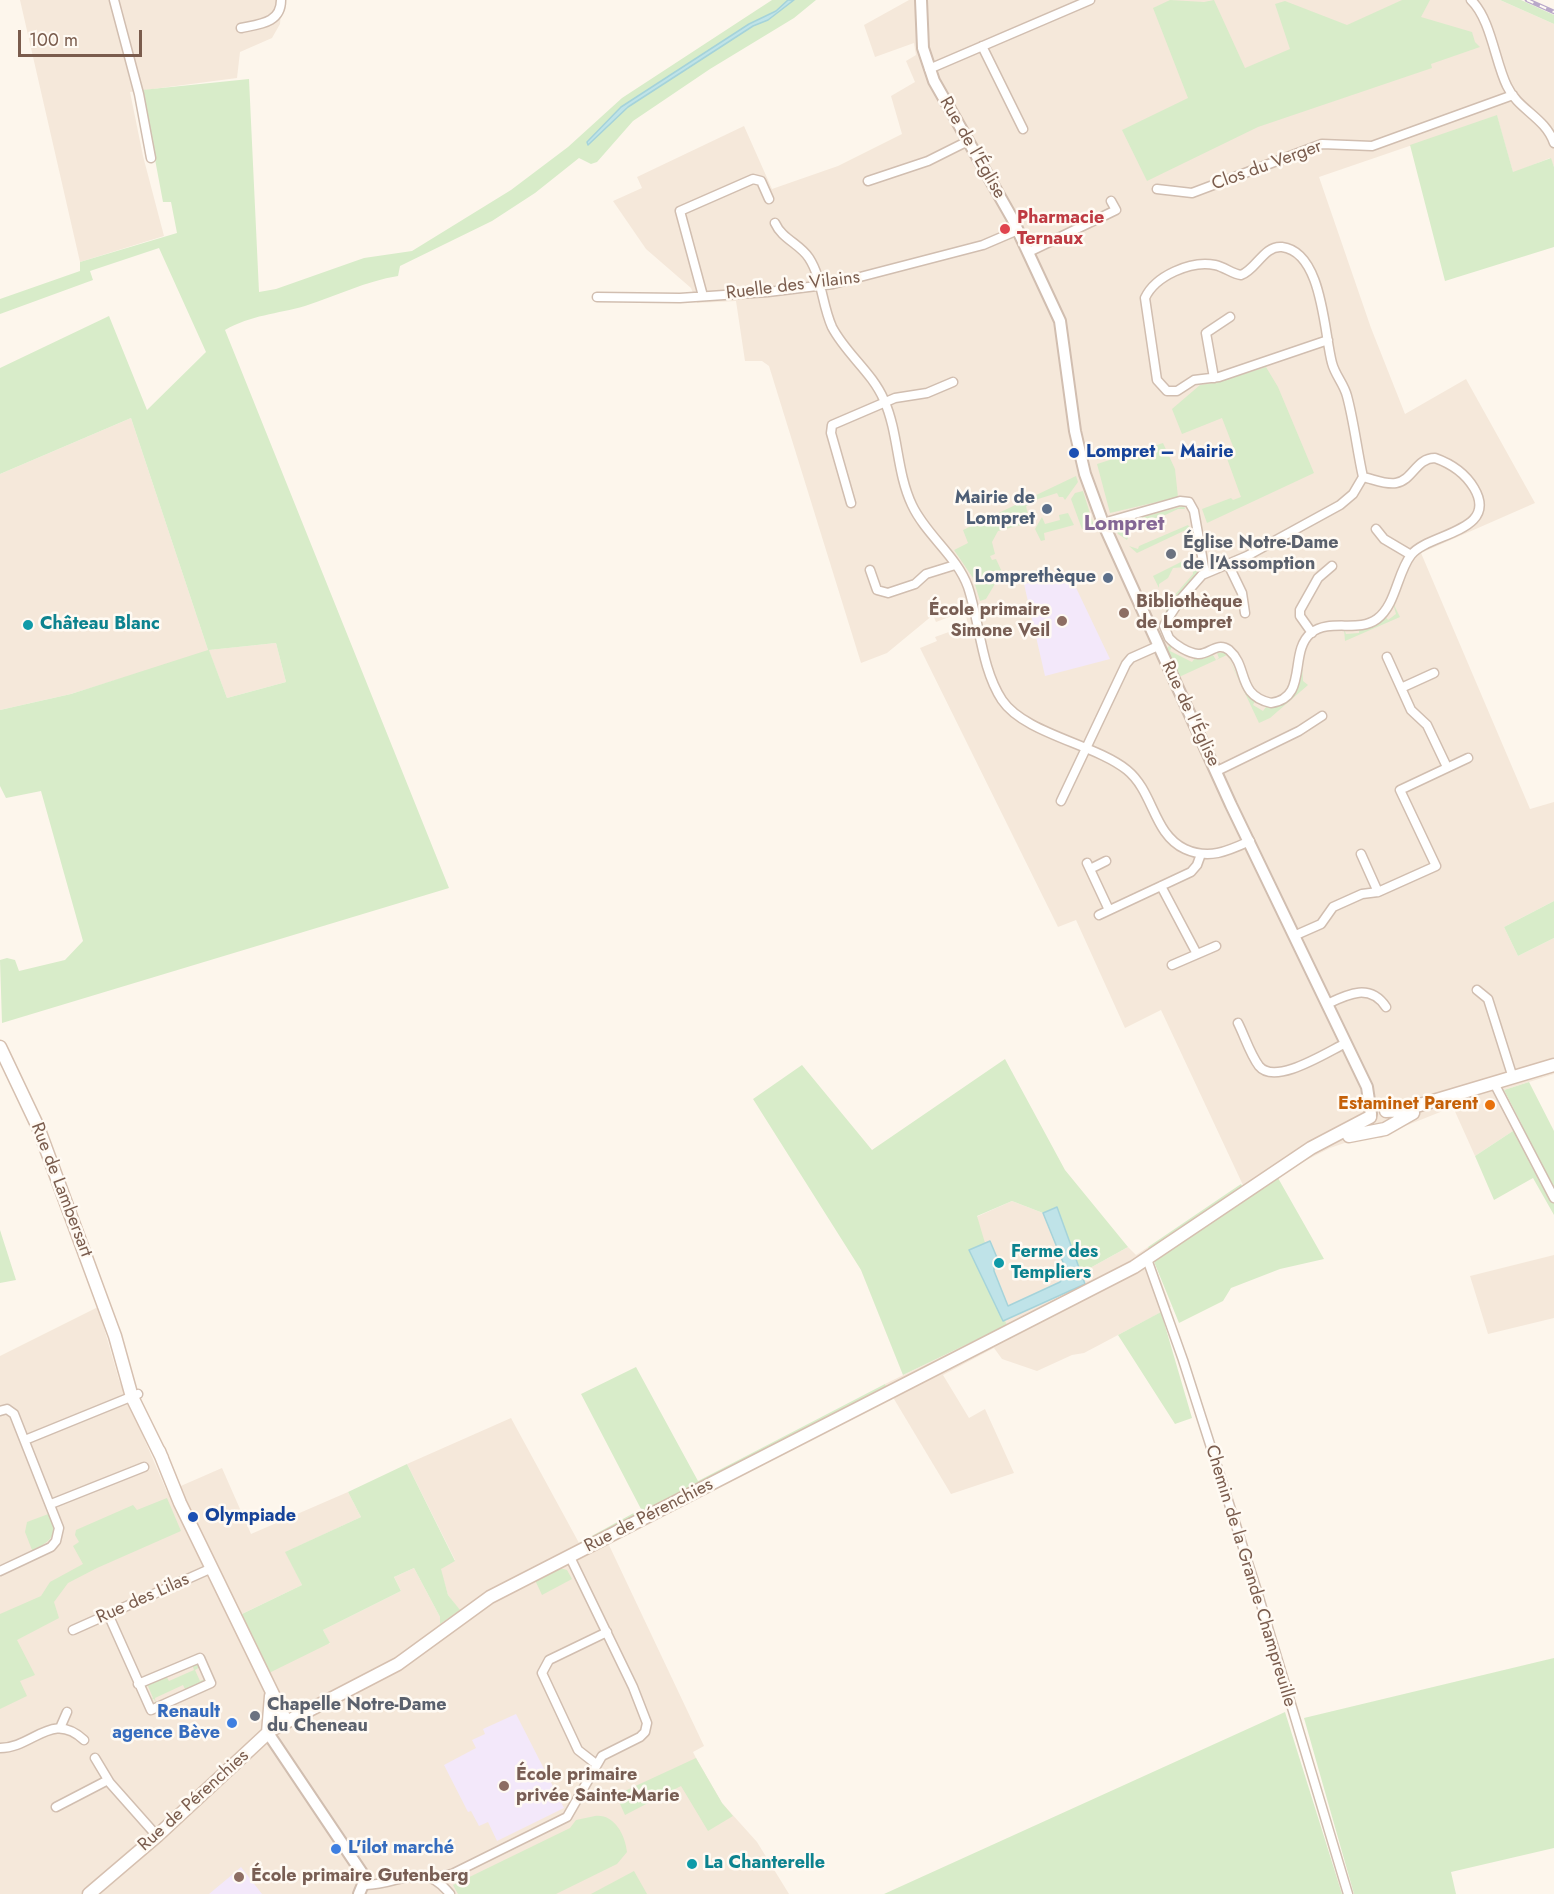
<!DOCTYPE html>
<html>
<head>
<meta charset="utf-8">
<style>
  body { margin:0 }
  #map { position:relative; width:1554px; height:1894px; overflow:hidden; background:#fdf6ec; font-family:Jost,sans-serif }
  canvas { display:block }
  .scale { position:absolute; left:18px; top:30px; width:124px; height:27px; box-sizing:border-box; border:3px solid #7a5c4d; border-top:0; padding-left:8px; font-size:18px; line-height:21px; white-space:nowrap; color:#7a5c4d; -webkit-text-stroke:4px #fffaf3; paint-order:stroke }
</style>
</head>
<body>
<div id="map">
<canvas width="1554" height="1894"></canvas>
<div class="scale">100 m</div>
</div>
<script>
const ctx = document.querySelector('canvas').getContext('2d');
ctx.lineJoin = 'round';
function paint(path, color) {
  ctx.fillStyle = color;
  ctx.fill(path, 'evenodd');
}
function trace(path, color, width, dash) {
  ctx.strokeStyle = color;
  ctx.lineWidth = width;
  ctx.lineCap = dash ? 'butt' : 'round';
  ctx.setLineDash(dash || []);
  ctx.stroke(path);
}
function drawText(font, color, halo, rows, align = 'center') {
  ctx.font = font + ' Jost,sans-serif';
  ctx.lineWidth = 5;
  ctx.setLineDash([]);
  ctx.textBaseline = 'middle';
  ctx.strokeStyle = halo;
  ctx.fillStyle = color;
  for (const [text, x, y, turn = 0] of rows) {
    ctx.save();
    ctx.translate(x, y);
    ctx.rotate((+turn || 0) * Math.PI / 180);
    ctx.textAlign = isNaN(turn) ? turn : align;
    if (halo) ctx.strokeText(text, 0, 0);
    ctx.fillText(text, 0, 0);
    ctx.restore();
  }
}
paint(new Path2D(`
  M20,0h262l-2,24 -8,14 -32,14 -3,26 -107,14 13,64 21,80 -84,26z
  M909,0h591l54,24v143l-4,-9 -37,15 -16,-57 -178,61 52,151 34,86 61,-35 69,124 -114,50 109,256 24,-7v99l-50,26 14,29 36,-18v136l-50,16 18,35 -47,31 -22,-49 -53,21 -18,10h-23l-29,10 -37,19 -44,31 -88,-188 -36,18 -49,-108 -18,7 -138,-279 17,-7 -2,-4 33,-12 -3,-14 -29,11 -3,-7 -46,38 -26,10 -92,-297 -7,-5h-17l-9,-60 -39,2 -6,-15 -45,-39 -33,-48 29,-13 -5,-11 107,-51 28,63 66,-23 64,-32 -11,-38 24,-14 -9,-21 10,-6 -2,-12 -39,14 -11,-32z
  M131,418l77,232 68,-7 10,39 -59,16 -18,-47 -138,43 -71,16v-236z
  M1012,1201l31,12 14,-6 24,66 47,-26 8,8 12,-8 23,60 -87,46 -12,2 -35,16 -35,-12 -8,-11 -51,27 26,43 16,-9 29,64 -63,21 -66,-110 121,-59 -37,-75 7,-33z
  M1554,1255v63l-66,16 -18,-58z
  M98,1307l21,73 48,112 55,-24 29,66 97,-42 13,25 -75,35 16,33 -60,29 88,30 -7,-14 78,-39 -7,-14 20,-9 26,49 19,-7 -11,-15 -8,-26 15,-9 -48,-96 104,-46 74,136 23,-11 96,203 -11,6 3,6 26,45 35,39 32,52h-789v-538z`), '#f5e8da');
paint(new Path2D(`
  M1069,573l41,86 -65,17 -21,-92z
  M516,1714l48,94 -67,33 -9,-19 -9,4 -8,-15 -3,1 -24,-47 32,-17 -4,-8 13,-6 -2,-5z
  M241,1867l21,27h-53l24,-20z`), '#f3e8fa');
paint(new Path2D(`
  M772,0h44l-22,18 -84,51 -77,52 -36,41 -6,2 -12,-6 -44,35 -43,28 -92,45 -2,10c-32,5 -62,20 -93,30 -28,8 -54,9 -80,24l224,558 -447,135 -2,-63 7,-2 8,2 4,11 46,-11 18,-19 -42,-150 -35,7 -6,-12v-76l71,-16 137,-44 -77,-232 -131,56v-106l109,-52 38,94 59,-58 -47,-104 -69,23 3,9 -93,34v-15l80,-28v-9l97,-29 -6,-31h-8l-21,-112 107,-11 10,213 17,-3 88,-31 48,-7 99,-61 57,-43 54,-49zM276,643l10,39 -59,16 -18,-48z
  M1170,0l34,2 10,-2 31,68 45,-19 -15,-45 10,-3 62,24 55,-25h28l-9,17 51,15 3,10 5,5 -49,17 1,4 -174,59 -111,54 -25,-51 66,-32 -35,-90z
  M1500,0h21l33,15v9z
  M1497,115l16,57 38,-14 3,9v80l-109,34 -35,-136z
  M1266,367l12,20 36,86 -107,50 -5,-14 29,-11 2,2 8,-3 -16,-44 9,-4 -12,-31 -40,16 -10,-25 28,-24 18,-3z
  M1163,443l12,26 3,28 -68,16 -13,-49z
  M1076,476l2,6 -13,18 -2,-3h-4l-2,-4 -25,8v3l-6,2 2,9 4,-1v4l-3,5 -31,8 -6,11 3,12 -5,2 2,4 4,-1 6,13 -16,27 -6,2 -7,-23 -19,-28 14,-7 -5,-13z
  M1083,491l11,35 -12,3 -11,-30 4,-6z
  M1184,506l1,3h-7l-47,22 -4,9 -9,-6 -5,-9z
  M1068,513l6,12 -30,8 1,7 -4,1 -6,-12 7,-12 3,7 15,-4 -1,-5z
  M1188,525l2,3 -53,25 -8,-7 9,3 1,-3z
  M1189,558l1,3 -5,6 -12,1 -5,10 -9,6v4l-6,-12z
  M1196,562h4v10l-33,40 -5,-8 1,-6v6h4l26,-30 -1,-8z
  M1393,603l7,14 -55,24 -1,-12 2,5 13,-1v-5l26,-12 3,4 8,-6z
  M1170,645l2,1 -2,5 22,11 3,-4 8,1 10,-4 3,5 3,-2 -2,-5h9l20,40 9,8 -2,4 10,6 3,-4c26,2 33,-24 36,-44l1,18 5,4 -38,33 -11,5 -32,-68 -48,22 -13,-28z
  M1554,901v37l-36,18 -14,-29z
  M1005,1059l60,111 63,77 -47,26 -24,-65 -14,5 -31,-12 -35,15 8,27 -15,7 37,75 -104,50 -42,-105 -108,-171 49,-34 70,85z
  M1529,1082l25,49v84l-21,-37 -39,22 -19,-44 47,-31 -18,-35z
  M1278,1178l46,81 -44,10 -49,19 -8,13 -44,22 -31,-76 93,-63 8,14z
  M0,1230l16,50 -16,3z
  M1161,1312l31,106 -17,6 -57,-89z
  M636,1367l62,114 187,-97 8,14 -308,157 -6,-12 62,-34 -60,-115z
  M407,1464l48,97 -14,8 7,26 12,15 -20,14v-7l-26,-49 -20,9 7,14 -78,39 7,13 -61,30 -27,-59 60,-29 -17,-33 76,-35 -13,-25z
  M167,1498l14,33 -84,37 -29,15 -14,19 5,16 -42,22 18,35 -15,6 7,15 -27,13v-95l41,-18 9,-14 33,-18 -10,-18 6,-4 -4,-7 1,-5 57,-25 4,5z
  M51,1513c7,21 1,29 -19,37l-7,-18 2,-10z
  M560,1568l7,2 5,9 -30,16 -7,-15z
  M1554,1658v190l-103,24 5,22h-102l-50,-176z
  M198,1663l2,4 -5,3 5,11 5,-2v4l-19,8 -3,-6 -28,13 1,6 -2,-5 -5,1 4,-2 -5,-12 -5,2v-2l23,-10 3,5 25,-11 -2,-6z
  M1285,1712l57,182h-458z
  M696,1758l26,45 11,13 -25,15 -27,-45 -56,29 -9,-20z
  M595,1816c19,-2 30,18 32,36l-10,12 -61,30h-98l-5,-9 117,-57 6,-8z
  M634,1871l13,23h-56z`), '#d8ecc9');
const water = new Path2D(`
  M788,0h6l-26,20 -15,6 -125,81 -40,38 -1,-3 34,-35 128,-83 27,-13z
  M1057,1207l28,77 -82,37 -34,-71 21,-9 8,19 -4,4v7l14,35 52,-24 7,-10 -24,-59z`);
paint(water, '#bfe3e8');
trace(water, '#a5d3da', 1.5);
const minor = new Path2D(`
  M114,0l25,94 12,64
  M1471,0c20,19 24,62 36,86 11,24 38,31 47,57
  M241,28c19,-4 40,-5 40,-28
  M982,46l41,83
  M929,69l161,-69
  M868,181l60,-20 40,-20
  M1157,189l35,4 130,-49 50,2 141,-51
  M775,223c7,16 25,21 34,35 13,20 13,47 23,69 14,27 40,45 52,73 15,34 12,71 28,105 14,30 45,51 56,82 12,36 13,81 34,113 23,34 93,44 125,70 27,22 26,64 58,79 24,11 43,2 65,-8
  M1029,252l87,-42 -5,-9
  M703,296l-23,-85 73,-32 8,2 8,18
  M597,297l83,1 88,-6 65,-8 150,-39 35,-15
  M1328,340l-109,37 -25,3 -17,11h-10l-10,-11 -12,-82c10,-22 46,-38 70,-33 10,2 17,9 26,10 15,-5 23,-30 41,-28 41,5 42,87 50,116 3,12 12,21 15,33 7,26 10,54 16,81
  M1214,378l-8,-45 24,-16
  M1435,458c17,6 30,15 39,30 26,44 -46,45 -63,67 -14,18 -15,50 -34,64 -19,14 -47,-1 -66,14 -23,19 -2,65 -40,70 -35,-8 -22,-36 -42,-53 -12,-9 -20,5 -31,4 -10,-1 -23,-9 -29,-16l-5,-12 3,-6 13,-20 22,-25 45,-19 93,-51 13,-11 10,-17c10,2 23,8 33,6 17,-3 20,-25 39,-25z
  M851,503l-20,-70 1,-8 63,-27 32,-5 26,-11
  M1103,523l77,-22 9,1 5,9 11,62
  M1376,529l8,10 27,16
  M1228,564l14,29 3,20
  M870,570l7,20 11,3 27,-9 11,-10 29,-9
  M1312,633l-12,-17v-6l18,-32 14,-12
  M1387,657l24,53 16,15 20,42
  M1401,688l33,-15
  M1217,771l82,-40 23,-15
  M1061,801l65,-137 5,-6 27,-12
  M1361,854l17,38
  M1087,863l22,47
  M1090,869l16,-8
  M1161,886l36,68
  M1099,915l92,-43 6,-7 4,-11
  M1296,935l25,-11 12,-17 29,-13 16,-2 58,-26 -36,-76 68,-32
  M1172,965l44,-19
  M1477,990l11,9 25,79
  M1327,1004c21,-10 43,-21 59,3
  M1238,1023c7,14 12,31 21,43 16,20 68,-14 87,-23
  M1494,1083l60,115
  M1147,1259l36,101 74,231 91,303
  M0,1411l7,-2 7,5 45,114 -3,13 -5,6 -51,24
  M25,1440l113,-46
  M51,1504l93,-37
  M108,1614l43,96 60,-27 -11,-25 -62,26
  M73,1630l139,-62
  M60,1728l7,-16
  M0,1748c33,0 52,-38 84,-8
  M95,1758l15,25 47,53
  M596,1764l-18,-14 -36,-77 7,-13 58,-28
  M56,1807l52,-27
  M433,1878l19,-4 115,-57 35,-61 38,-19 5,-5 2,-9 -14,-36 -64,-132
  M364,1885c36,1 57,-27 86,9`);
const tertiary = new Path2D(`
  M921,0l2,48 11,33 78,137 48,103 15,110 10,43 18,49 128,282 136,282 4,27
  M268,1733l94,140 2,9 -5,12`);
const secondary = new Path2D(`
  M0,1047l38,80 77,209 17,61 30,61
  M1386,1111l17,-1 151,-45
  M1349,1136l36,-7 28,-16
  M159,1451l21,52 106,218
  M268,1733l3,-37
  M89,1894l68,-58 114,-106 127,-66 92,-67 644,-330 177,-119 59,-31`);
trace(minor, '#d1beb0', 11);
trace(tertiary, '#d1beb0', 14);
trace(secondary, '#d6c0b0', 15);
trace(minor, '#fff', 8);
trace(tertiary, '#fff', 10);
trace(secondary, '#fff', 12);
const rail = new Path2D(`
  M1527,0l27,12`);
trace(rail, '#b9a8c9', 4.5);
trace(rail, '#fffaf3', 2, [7]);
for (const [x, y, r, color] of [
  [1005,229,6,"#e0444e"],
  [1074,453,6,"#1a4fb4"],
  [1047,509,6,"#5c6f8a"],
  [1171,554,6,"#6b7280"],
  [1108,578,6,"#5c6f8a"],
  [1124,613,6,"#8d6e63"],
  [1062,621,6,"#8d6e63"],
  [28,625,6,"#0f9aa8"],
  [1490,1105,6,"#e8710a"],
  [999,1263,6,"#0f9aa8"],
  [193,1517,6,"#1a4fb4"],
  [255,1716,6,"#6b7280"],
  [232,1723,6,"#3f7fe0"],
  [504,1786,6,"#8d6e63"],
  [336,1849,6,"#3f7fe0"],
  [692,1864,6,"#0f9aa8"],
  [239,1877,6,"#8d6e63"]
]) {
  const dot = new Path2D();
  dot.arc(x, y, r, 0, 2 * Math.PI);
  ctx.fillStyle = color;
  ctx.fill(dot);
  trace(dot, '#fffaf3', 2);
}
drawText('18px', '#7a5c4d', '#fffaf3', [
  ["Rue de l'Église",972,148,60],
  ["Clos du Verger",1267,166,-20],
  ["Ruelle des Vilains",793,286,-7],
  ["Rue de l'Église",1190,714,65],
  ["Rue de Lambersart",61,1190,69],
  ["Rue de Pérenchies",649,1516,-27],
  ["Chemin de la Grande Champreuille",1250,1576,73],
  ["Rue des Lilas",143,1599,-24],
  ["Rue de Pérenchies",194,1801,-42]
]);
drawText('bold 18px', '#be3a42', '#fffaf3', [
  ["Pharmacie",1017,219],
  ["Ternaux",1017,240]
], 'left');
drawText('bold 18px', '#164399', '#fffaf3', [
  ["Lompret – Mairie",1086,453],
  ["Olympiade",205,1517]
], 'left');
drawText('bold 18px', '#4e5e75', '#fffaf3', [
  ["Mairie de",1035,499],
  ["Lompret",1035,520],
  ["Lomprethèque",1096,578]
], 'right');
drawText('bold 18px', '#5b616d', '#fffaf3', [
  ["Église Notre-Dame",1183,544],
  ["de l'Assomption",1183,565],
  ["Chapelle Notre-Dame",267,1706],
  ["du Cheneau",267,1727]
], 'left');
drawText('bold 18px', '#785e54', '#fffaf3', [
  ["Bibliothèque",1136,603],
  ["de Lompret",1136,624],
  ["École primaire",1050,611,"right"],
  ["Simone Veil",1050,632,"right"],
  ["École primaire",516,1776],
  ["privée Sainte-Marie",516,1797],
  ["École primaire Gutenberg",251,1877]
], 'left');
drawText('bold 18px', '#0d838f', '#fffaf3', [
  ["Château Blanc",40,625],
  ["Ferme des",1011,1253],
  ["Templiers",1011,1274],
  ["La Chanterelle",704,1864]
], 'left');
drawText('bold 18px', '#c56008', '#fffaf3', [
  ["Estaminet Parent",1478,1105]
], 'right');
drawText('bold 18px', '#366cbe', '#fffaf3', [
  ["Renault",220,1713],
  ["agence Bève",220,1734],
  ["L'ilot marché",348,1849,"left"]
], 'right');
drawText('bold 21px', '#846695', '#fffaf3', [
  ["Lompret",1124,525]
]);
</script>
</body>
</html>
